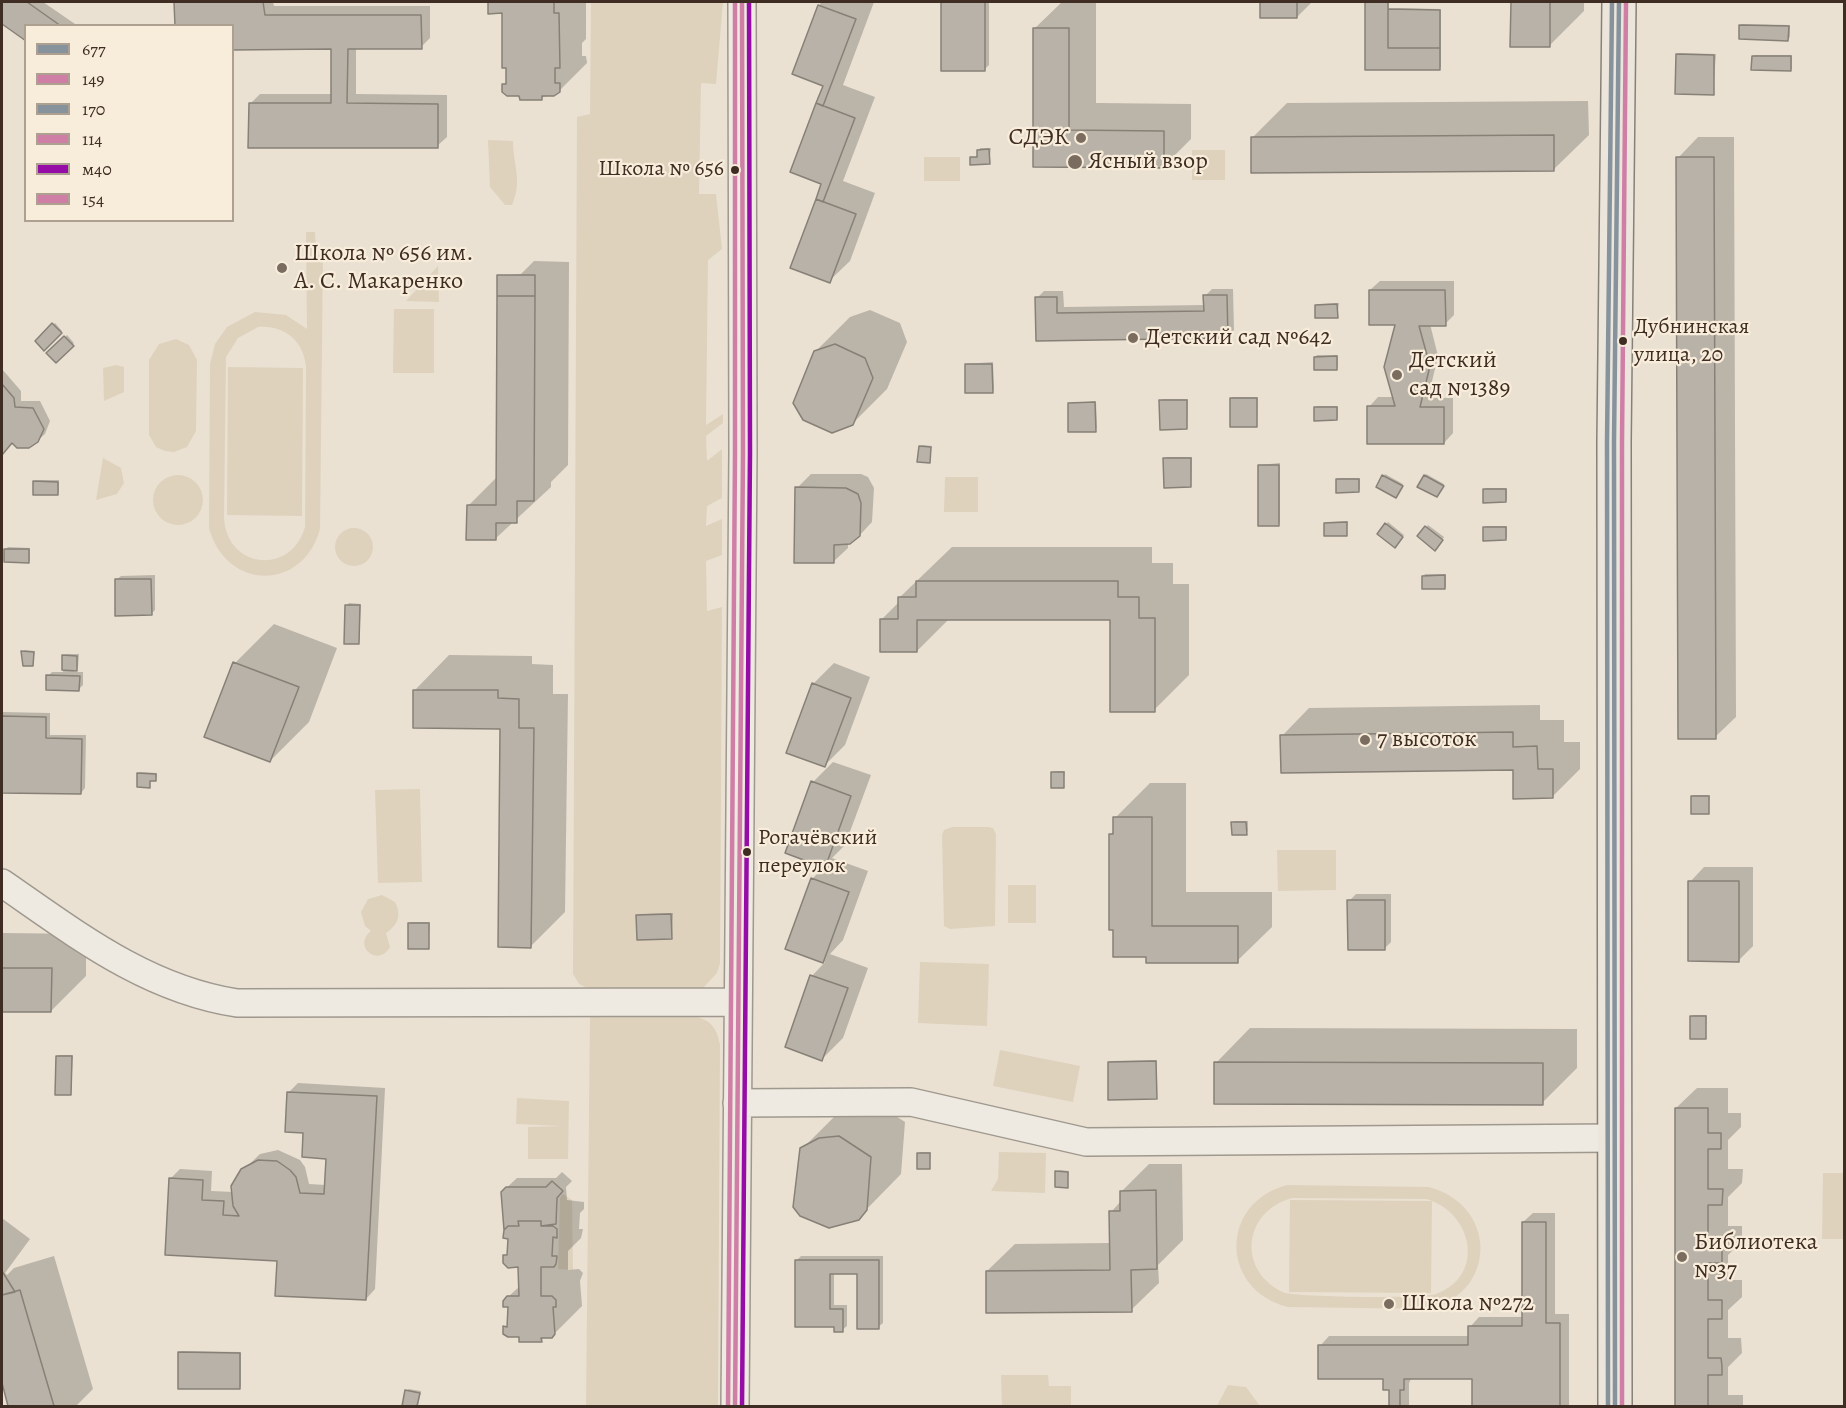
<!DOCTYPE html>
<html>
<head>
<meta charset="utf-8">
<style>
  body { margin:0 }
  #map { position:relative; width:1846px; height:1408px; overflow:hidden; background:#eae1d2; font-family:Alegreya,serif }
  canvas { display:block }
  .frame { position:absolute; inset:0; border:3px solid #3f2d23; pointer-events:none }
  .legend { position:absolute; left:24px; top:24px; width:210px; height:198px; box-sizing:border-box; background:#f8eddb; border:2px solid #aea091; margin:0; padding:8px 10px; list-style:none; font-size:18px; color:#3f2d23 }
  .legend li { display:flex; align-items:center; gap:12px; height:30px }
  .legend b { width:30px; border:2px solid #aea091 }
</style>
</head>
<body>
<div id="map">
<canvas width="1846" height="1408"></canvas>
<div class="frame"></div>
<ul class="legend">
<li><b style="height:8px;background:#87939c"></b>677</li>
<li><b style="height:8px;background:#cf7fa6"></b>149</li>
<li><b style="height:8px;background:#87939c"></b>170</li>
<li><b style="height:8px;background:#cf7fa6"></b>114</li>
<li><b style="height:8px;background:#960ca7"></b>м40</li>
<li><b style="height:8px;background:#cf7fa6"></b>154</li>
</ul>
</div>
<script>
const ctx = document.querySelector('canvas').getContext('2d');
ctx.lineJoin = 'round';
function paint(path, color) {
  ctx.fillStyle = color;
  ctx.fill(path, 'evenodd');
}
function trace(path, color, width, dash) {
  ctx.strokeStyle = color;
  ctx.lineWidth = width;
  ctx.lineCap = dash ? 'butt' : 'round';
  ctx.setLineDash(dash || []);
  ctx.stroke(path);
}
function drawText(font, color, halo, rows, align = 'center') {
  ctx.font = font + ' Alegreya,serif';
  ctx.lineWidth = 4.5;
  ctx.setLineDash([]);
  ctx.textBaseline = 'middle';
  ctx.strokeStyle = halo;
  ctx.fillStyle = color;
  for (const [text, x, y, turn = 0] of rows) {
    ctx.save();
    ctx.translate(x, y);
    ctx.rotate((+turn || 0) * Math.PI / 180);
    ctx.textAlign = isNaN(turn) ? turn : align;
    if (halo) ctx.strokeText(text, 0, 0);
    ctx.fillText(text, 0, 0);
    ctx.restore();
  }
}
paint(new Path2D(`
  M591,2h132l-7,82 -15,-1 -2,111h17l6,55 -14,11 -2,165 17,-11v9l-17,13 1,25 15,-12v49l-15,8 -1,20 16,-7v36l-16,6 1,50 15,-4 -2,356 -3,10 -14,15 -112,2 -12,-6 -6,-10 4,-857 13,-3z
  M488,140l25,1c0,25 10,39 -1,64h-7l-15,-18z
  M1192,150h33v30h-33z
  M924,157h36v24h-36z
  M306,232h9l1,23h7l-3,274c-17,63 -94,62 -111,-1l1,-164 5,-20 12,-17 28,-15 31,3 21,14zM258,327c26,-2 45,13 48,39l-1,161c-14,49 -78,42 -81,-9l2,-161 12,-19z
  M438,266l1,36 -33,-1z
  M394,309h40v64h-41z
  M176,339l13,6 8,15 -1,71 -9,16 -13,5 -9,-1 -9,-4 -7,-12v-75l10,-16z
  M116,365l8,2v25l-20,9 -1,-33z
  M228,367l75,1 -1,148 -75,-1z
  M103,458l18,10 3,15 -7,11 -21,6z
  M153 500a25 25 0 1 1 50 0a25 25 0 1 1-50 0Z
  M945,477h33v35h-34z
  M335 547a19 19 0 1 1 38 0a19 19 0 1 1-38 0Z
  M420,789l2,93 -44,1 -3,-93z
  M952,827h36l5,1 3,6 -1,92 -45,3 -6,-3 -2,-91 2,-5z
  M1277,850h59v40l-58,1z
  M1008,885h28v38h-28z
  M382,895l13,7c7,13 3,23 -9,31l4,14c-12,21 -38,-1 -19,-16l-6,-5 -4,-14 7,-13z
  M920,962l69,2 -2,62 -69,-3z
  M590,1013l102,3c18,3 25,11 28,29l-2,361h-132z
  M1000,1050l80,16 -7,36 -80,-16z
  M517,1098l52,3 -1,58h-40v-32l34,-1 -46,-2z
  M999,1152l47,1 -1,40 -54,-2 7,-12z
  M1823,1173h21v66h-22z
  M1287,1185l142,2c68,18 69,104 1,122l-142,-2c-68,-17 -69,-104 -1,-122zM1292,1198l134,1c47,13 60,77 10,95 -15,5 -134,3 -151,-1 -48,-21 -43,-81 7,-95z
  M563,1194l9,6 1,70 -15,-1 2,-71z
  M1290,1200l142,1 -1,92 -142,-1z
  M1001,1375h47l1,11h22v20l-69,-1z
  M1228,1385l18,2 14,19h-43z`), '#ded2bd');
paint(new Path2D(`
  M2,2h41l35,24h-52v13l-24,-16z
  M175,2h98l1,4h156v32l-9,9 -65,1v46l91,1v42l-10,9 -187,-42 10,-10h72v-46l-100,-22h-55z
  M489,2h97v37l-4,4v13h4l1,7 -28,28 -18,7 -20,-3 -18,-10 5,-5 -5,-68h-14z
  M821,2h53l-31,83 32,12 -32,84 32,12 -25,68 -21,20 -37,-14 31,-84 -31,-12 33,-86 -31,-12z
  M942,2h47v63l-4,4h-43z
  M1062,2h34v101l95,1v35l-27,27h-130v-137z
  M1261,2h51l-15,15h-36z
  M1367,2h22v6l52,1v58l-75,1z
  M1512,2h72v9l-35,35h-37z
  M1742,24l48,1v12l-2,2 -48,-13z
  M1679,53l37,1 -3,39 -36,-38z
  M1755,55h37v13l-2,2 -37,-14z
  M1588,101l1,34 -35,34 -302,-31 35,-35z
  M1698,137h36l2,580 -21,20 -37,-579z
  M980,148h11l-2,15 -17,-5 6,-2z
  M534,261l35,1 -1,203 -17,17v5l-56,52 -27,-33 30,-30 1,-200 22,-2z
  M1380,281h74v34l-9,9h-15l8,32 -10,42h25v35l-9,10 -75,-36 9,-10h16l3,-73 -27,-34z
  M1212,289h21l1,41 -7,7 -190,3v-42l7,-7h19l1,16 141,-2v-9z
  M1339,303l-2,14 -21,-12 2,-1z
  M870,310l30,13 7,19 -20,47 -35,35 -37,-72 35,-35z
  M55,323l7,8 -18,18 -7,-8z
  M67,335l7,8 -18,18 -7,-8z
  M1317,355h21v12l-2,1 -21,-11z
  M993,362l1,28 -2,1 -26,-27z
  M2,369l19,22v10h19l10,20 -5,13 -8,7h-24l-11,12z
  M1233,397h25l-1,28 -26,-26z
  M1163,399h25l-1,29 -26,-27z
  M1096,401l1,27 -2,2 -26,-26z
  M1317,406h21v11l-1,2 -21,-11z
  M922,445l10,1 -3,15 -9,-14z
  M1167,457h25l-1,29 -26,-27z
  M1280,463v59l-1,2 -19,-59z
  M811,474h50l7,3 6,11 -2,34 -14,15 -10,5v6l-15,14 -36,-74z
  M1385,474l18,10 -5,10 -14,-18z
  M1426,474l18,10 -5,10 -14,-18z
  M1339,478h21v11l-2,2 -21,-11z
  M36,480h23v12l-2,2 -23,-12z
  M1486,488h21v11l-2,2 -21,-11z
  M1348,521l-2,14 -21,-12 2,-1z
  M1388,522l16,13 -9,11 -16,-12z
  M1428,525l16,12 -9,12 -16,-13z
  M1486,526h21v11l-2,2 -20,-11z
  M8,547l22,1v12l-2,2 -22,-13z
  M952,547h200v16h21v21h16v91l-35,35 -43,-91h-162l-32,32 -36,-31 18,-18v-4z
  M1425,574h21v12l-1,2 -21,-12z
  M155,575v35l-4,4 -35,-34 5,-4z
  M349,603l12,1 -2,39 -12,-38z
  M274,624l63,24 -28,74 -39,39 -64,-25 29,-73z
  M24,650l11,1 -3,14 -9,-13z
  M65,654h14l-1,13 -4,5h9v13l-4,4 -31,-13 4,-4h11z
  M449,655l83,1v8l21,1v29h15l-3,218 -34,34 -30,-219 -86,-37z
  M834,663l36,14 -25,68 -21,21 -11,-82z
  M1540,705v15h24v22h16v27l-27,27 -39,-28 -232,-32 27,-28z
  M2,712l48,1v22h36l-1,53 -4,5 -79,-2z
  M833,762l38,13 -26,70 -13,13 36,13 -25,69 -13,14 38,14 -25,70 -21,21 -10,-83 13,-14 -38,-14 25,-69 13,-13 -12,-84z
  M1055,771h10l-2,16 -10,-14z
  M140,772l17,1v4l-6,2 -2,7 -11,-12z
  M1150,783h36v109h86v35l-35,34 -90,-6 -37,-120 5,-5v-12z
  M1694,795h16l-2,18 -16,-16z
  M1235,821h13v10l-2,2 -13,-10z
  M1704,867h49v79l-14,14 -49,-78z
  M1356,894h35v48l-7,7 -35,-48z
  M673,913l-1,24 -34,-22 2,-1z
  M411,922h19l-2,26 -19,-24z
  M2,933l84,1v42l-35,35h-49z
  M1693,1015h14l-2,23 -13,-22z
  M1250,1028l327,1v39l-35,35 -326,-40z
  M59,1055h14l-2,39 -14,-37z
  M1157,1060l-1,38 -47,-35 2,-2z
  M298,1083l87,5 -10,201 -9,10 -87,-39 -109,-81 10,-10 32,2 -1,20 22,1 3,-15 24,-23 18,-4 22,10 5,7 4,17 17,1 1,-28 -23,-26 -16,-38zM232,1197l4,9h-4z
  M1697,1088h31v25h13v14l-13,13v29h15l-1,14 -14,14v29h14v15l-14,14v25h14v17l-14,13v28h13l1,15 -14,14v28h15v11h-67v-298z
  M874,1102l31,20 -4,52 -43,44 -56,-69 35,-35z
  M921,1152h10l-2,16 -10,-14z
  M1149,1164h33l1,76 -25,25 1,18 -28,27 -144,-39 28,-27 96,-1v-31l11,-12v-9z
  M1059,1170l10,1 -2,15 -10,-14z
  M562,1172l10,9 -6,6 1,13 17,2v7l-4,4 -1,16h4l-2,9 -13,13v19l11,-1 4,4 -3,8 2,25 -30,30h-7l-4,5 -21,-6 -15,-8 3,-3v-27l12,-11 -1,-20 -14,-10 4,-4v-15l-7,-45 15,-14h39z
  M1533,1213h22v101h14v92h-95l-1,-29h-61l-3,6v23h-19v-17l-5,-12 -65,-31 9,-10h141v-9l9,-10h44v-95z
  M2,1218l28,21 -25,34 2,2 7,-7 40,-12 39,133 -17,17h-66l-8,-28z
  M801,1256h82v67l-5,4 -19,-55h-25v33h13v21l-5,4 -45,-70z
  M181,1351l60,1v34l-2,2 -59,-35z
  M408,1389l13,2 -3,15h-14z`), '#0003');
const building = new Path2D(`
  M2,2h25l34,24h-35v15l-24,-17z
  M174,2h89l2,13h156l1,34h-74l-1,54 91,1v44h-190l1,-45h82v-54l-99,1v-24h-57z
  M488,2h66v11h5l1,55h-5v15h5v9l-6,4h-12v4h-22l-1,-4h-12l-5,-4v-8h4v-16h-4v-55l-14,1z
  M941,2h44v69h-44z
  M1260,2h37v16h-37z
  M1365,2h23v46h52v22h-75z
  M1511,2h39v45h-40z
  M818,5l38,14 -33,87 -7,-3 7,-17 -31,-12z
  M1388,9l52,1v38h-52z
  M1739,25l50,1 -1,15 -49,-2z
  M1033,28h36v102l95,1v37l-131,-1z
  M1676,54l38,1v40l-39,-1z
  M1752,56h39v15l-40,-1z
  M816,103l39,15 -32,84 -7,-3 5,-15 -31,-12z
  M1554,135v36l-303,2v-36z
  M989,149l1,15 -20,1v-8h7v-7z
  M1676,157h38l2,582h-38z
  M816,199l40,15 -26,69 -40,-15z
  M497,275h38v21h-38z
  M1369,290h76l1,36h-27l11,40 -10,41h24v37h-77v-38h28l-11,-39 11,-42h-26z
  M1203,295h24l1,43 -192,3 -1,-44h22v16l147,-2z
  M497,296h38l-1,205h-17v22h-21v17h-30l1,-35h29z
  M1337,304l1,14h-23v-13z
  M52,323l10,10 -18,18 -9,-10z
  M64,336l10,10 -18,17 -10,-10z
  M835,344l30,14 8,20 -20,47 -21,8 -29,-13 -10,-17 21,-52z
  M1337,356v14h-23v-13z
  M965,364h27l1,29h-28z
  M2,384l12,14 1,9 18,1 11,21 -6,13 -9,6h-12l-5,-5 -10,12z
  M1230,398h27v29h-27z
  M1159,400h28v29l-27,1z
  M1095,402l1,30h-28v-29z
  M1314,407h23v13l-23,1z
  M919,446l12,1 -1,16 -13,-1z
  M1163,458h28v29l-27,1z
  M1258,465h21v61h-21z
  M1382,475l21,11 -7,12 -20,-11z
  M1424,475l20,11 -7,11 -20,-10z
  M1336,479h23v13l-23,1z
  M33,481l25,1v13h-25z
  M795,487l51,1 12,6 3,9 -1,33 -10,8 -16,1v18h-40z
  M1483,489h23v13l-23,1z
  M1347,522v14h-23v-13z
  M1385,523l18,14 -8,11 -18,-14z
  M1425,526l18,14 -8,11 -18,-15z
  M1483,527h23v13l-23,1z
  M4,549h25v14l-25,-1z
  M1445,575v14h-23v-13z
  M115,579h36l1,36 -37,1z
  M916,581h202v16h21v21h16v94h-45v-92h-193v32h-37v-33h18v-22h18z
  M345,605h15l-1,39h-15z
  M21,651l13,1 -1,14h-10z
  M62,655l15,1v15l-15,-1z
  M233,662l66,25 -29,75 -66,-25z
  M46,675l34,1 -1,15 -33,-1z
  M812,683l39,15 -26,69 -39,-14z
  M413,690h85v8l21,1v29h15l-3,220 -33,-1 2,-218 -87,-1z
  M2,716l44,1v21l36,1 -1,55 -79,-1z
  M1513,732v15l24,-1 1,23h15v29l-40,1v-29l-232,3 -1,-38z
  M1051,772h13v16h-13z
  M137,773l19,1v7h-6v7l-13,-1z
  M811,781l40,15 -26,72 -40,-15z
  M1691,796h18v18h-18z
  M1113,817h39v109h86v37h-92v-6h-33v-27h-4v-96h4z
  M1231,822h15l1,13h-15z
  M811,878l38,14 -26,71 -38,-14z
  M1688,881h51v81l-51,-1z
  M1347,900h38v50h-37z
  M671,914l1,25 -35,1 -1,-25z
  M408,923h21v26h-21z
  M2,968h50l-1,44h-49z
  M810,975l38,13 -26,73 -37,-14z
  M1690,1016h16v23h-16z
  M56,1056h16l-1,39h-16z
  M1156,1061l1,38 -49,1v-38z
  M1214,1062l329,1v42l-329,-1z
  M287,1092l90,4 -11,204 -91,-4 2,-35 -112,-6 4,-77 34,2 -1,20 22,1 -1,14 16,1 -6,-10 -2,-20 10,-17 17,-9 19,1 13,9 6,7 4,16 24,1 2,-35 -24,-2 1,-24 -18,-1z
  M1675,1108h33v25h13v16h-13v40h15l-1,16h-14v41h14v17h-14v37h14v19h-14v39h13l1,8v9h-14v31h-33z
  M839,1136l32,21 -4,53 -8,10 -30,8 -29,-12 -7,-9 7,-59 19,-10z
  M917,1153h13v16h-13z
  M1055,1171l13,1v16l-13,-1z
  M552,1181l11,10 -6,7 -1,26 -15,2v-5h-23l1,5h-11l-4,4 -3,-38 5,-5h40z
  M1156,1190l1,79 -26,1 1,42 -146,1v-42l124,-1 -1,-59h11v-20z
  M518,1221h23v5h12l4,3v9l-4,-1 -1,19h5l-1,8 -2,3h-13v29h11l4,4v7h-3l2,27 -3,4h-11l1,4h-23v-5h-11l-5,-3v-8l4,1 1,-20h-5v-6l4,-5h12l-1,-29 -10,1 -5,-5v-8h4l1,-16 -5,-1 1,-8 4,-4h11z
  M1522,1222h24v101h14v83h-88v-27h-68v11h-4v16h-11v-16h-6v-11h-65v-34h150v-19h54z
  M795,1260h84v69h-22v-55h-27v35h13v23h-9v-5h-39z
  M2,1271l13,21 -13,3z
  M20,1290l9,31 25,85h-46l-6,-23v-88z
  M178,1352l62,1v36h-62z
  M405,1390l15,3 -3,13h-15z`);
paint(building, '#b9b2a8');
trace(building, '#878077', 1.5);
const minor = new Path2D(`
  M2,883c74,51 144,106 235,120l500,-1
  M737,1103l174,-1 175,40 529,-4
  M735,1406l8,-954 -1,-450`);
const major = new Path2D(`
  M1615,1406l-1,-964 5,-440`);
trace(minor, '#9f988e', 30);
trace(major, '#878077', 36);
trace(minor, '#eeeae1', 27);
trace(major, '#ebe5dc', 33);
trace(new Path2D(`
  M1615,1406l-1,-964 5,-440`), '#87939c', 4.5);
trace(new Path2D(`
  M1622,1406v-964l4,-440`), '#cf7fa6', 4.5);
trace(new Path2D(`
  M1608,1406l-1,-964 5,-440`), '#87939c', 4.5);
trace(new Path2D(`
  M735,1406l8,-954 -1,-450`), '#cf7fa6', 4.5);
trace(new Path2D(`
  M742,1406l8,-954 -1,-450`), '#960ca7', 4.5);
trace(new Path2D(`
  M728,1406l7,-954v-450`), '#cf7fa6', 4.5);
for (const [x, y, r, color] of [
  [1081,138,6,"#7b6c60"],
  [1075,162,8,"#7b6c60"],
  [735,170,5,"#3f2d23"],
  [282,268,6,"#7b6c60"],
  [1133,338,6,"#7b6c60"],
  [1623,341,5,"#3f2d23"],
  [1397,375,6,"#7b6c60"],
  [1365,740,6,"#7b6c60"],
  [747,852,5,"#3f2d23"],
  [1682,1257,6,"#7b6c60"],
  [1389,1304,6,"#7b6c60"]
]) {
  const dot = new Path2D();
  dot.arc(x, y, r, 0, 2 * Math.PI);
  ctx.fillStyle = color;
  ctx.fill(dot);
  trace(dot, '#f8eddb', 2);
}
drawText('22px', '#3f2d23', '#f8eddb', [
  ["Школа № 656",724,170,"right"],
  ["Дубнинская",1634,328],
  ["улица, 20",1634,356],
  ["Рогачёвский",758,839],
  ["переулок",758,867]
], 'left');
drawText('24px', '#3f2d23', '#f8eddb', [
  ["СДЭК",1069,138,"right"],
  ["Ясный взор",1088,162],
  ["Школа № 656 им.",294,254],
  ["А. С. Макаренко",294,282],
  ["Детский сад №642",1145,338],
  ["Детский",1409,361],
  ["сад №1389",1409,389],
  ["7 высоток",1377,740],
  ["Библиотека",1694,1243],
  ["№37",1694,1271],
  ["Школа №272",1401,1304]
], 'left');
</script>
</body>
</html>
